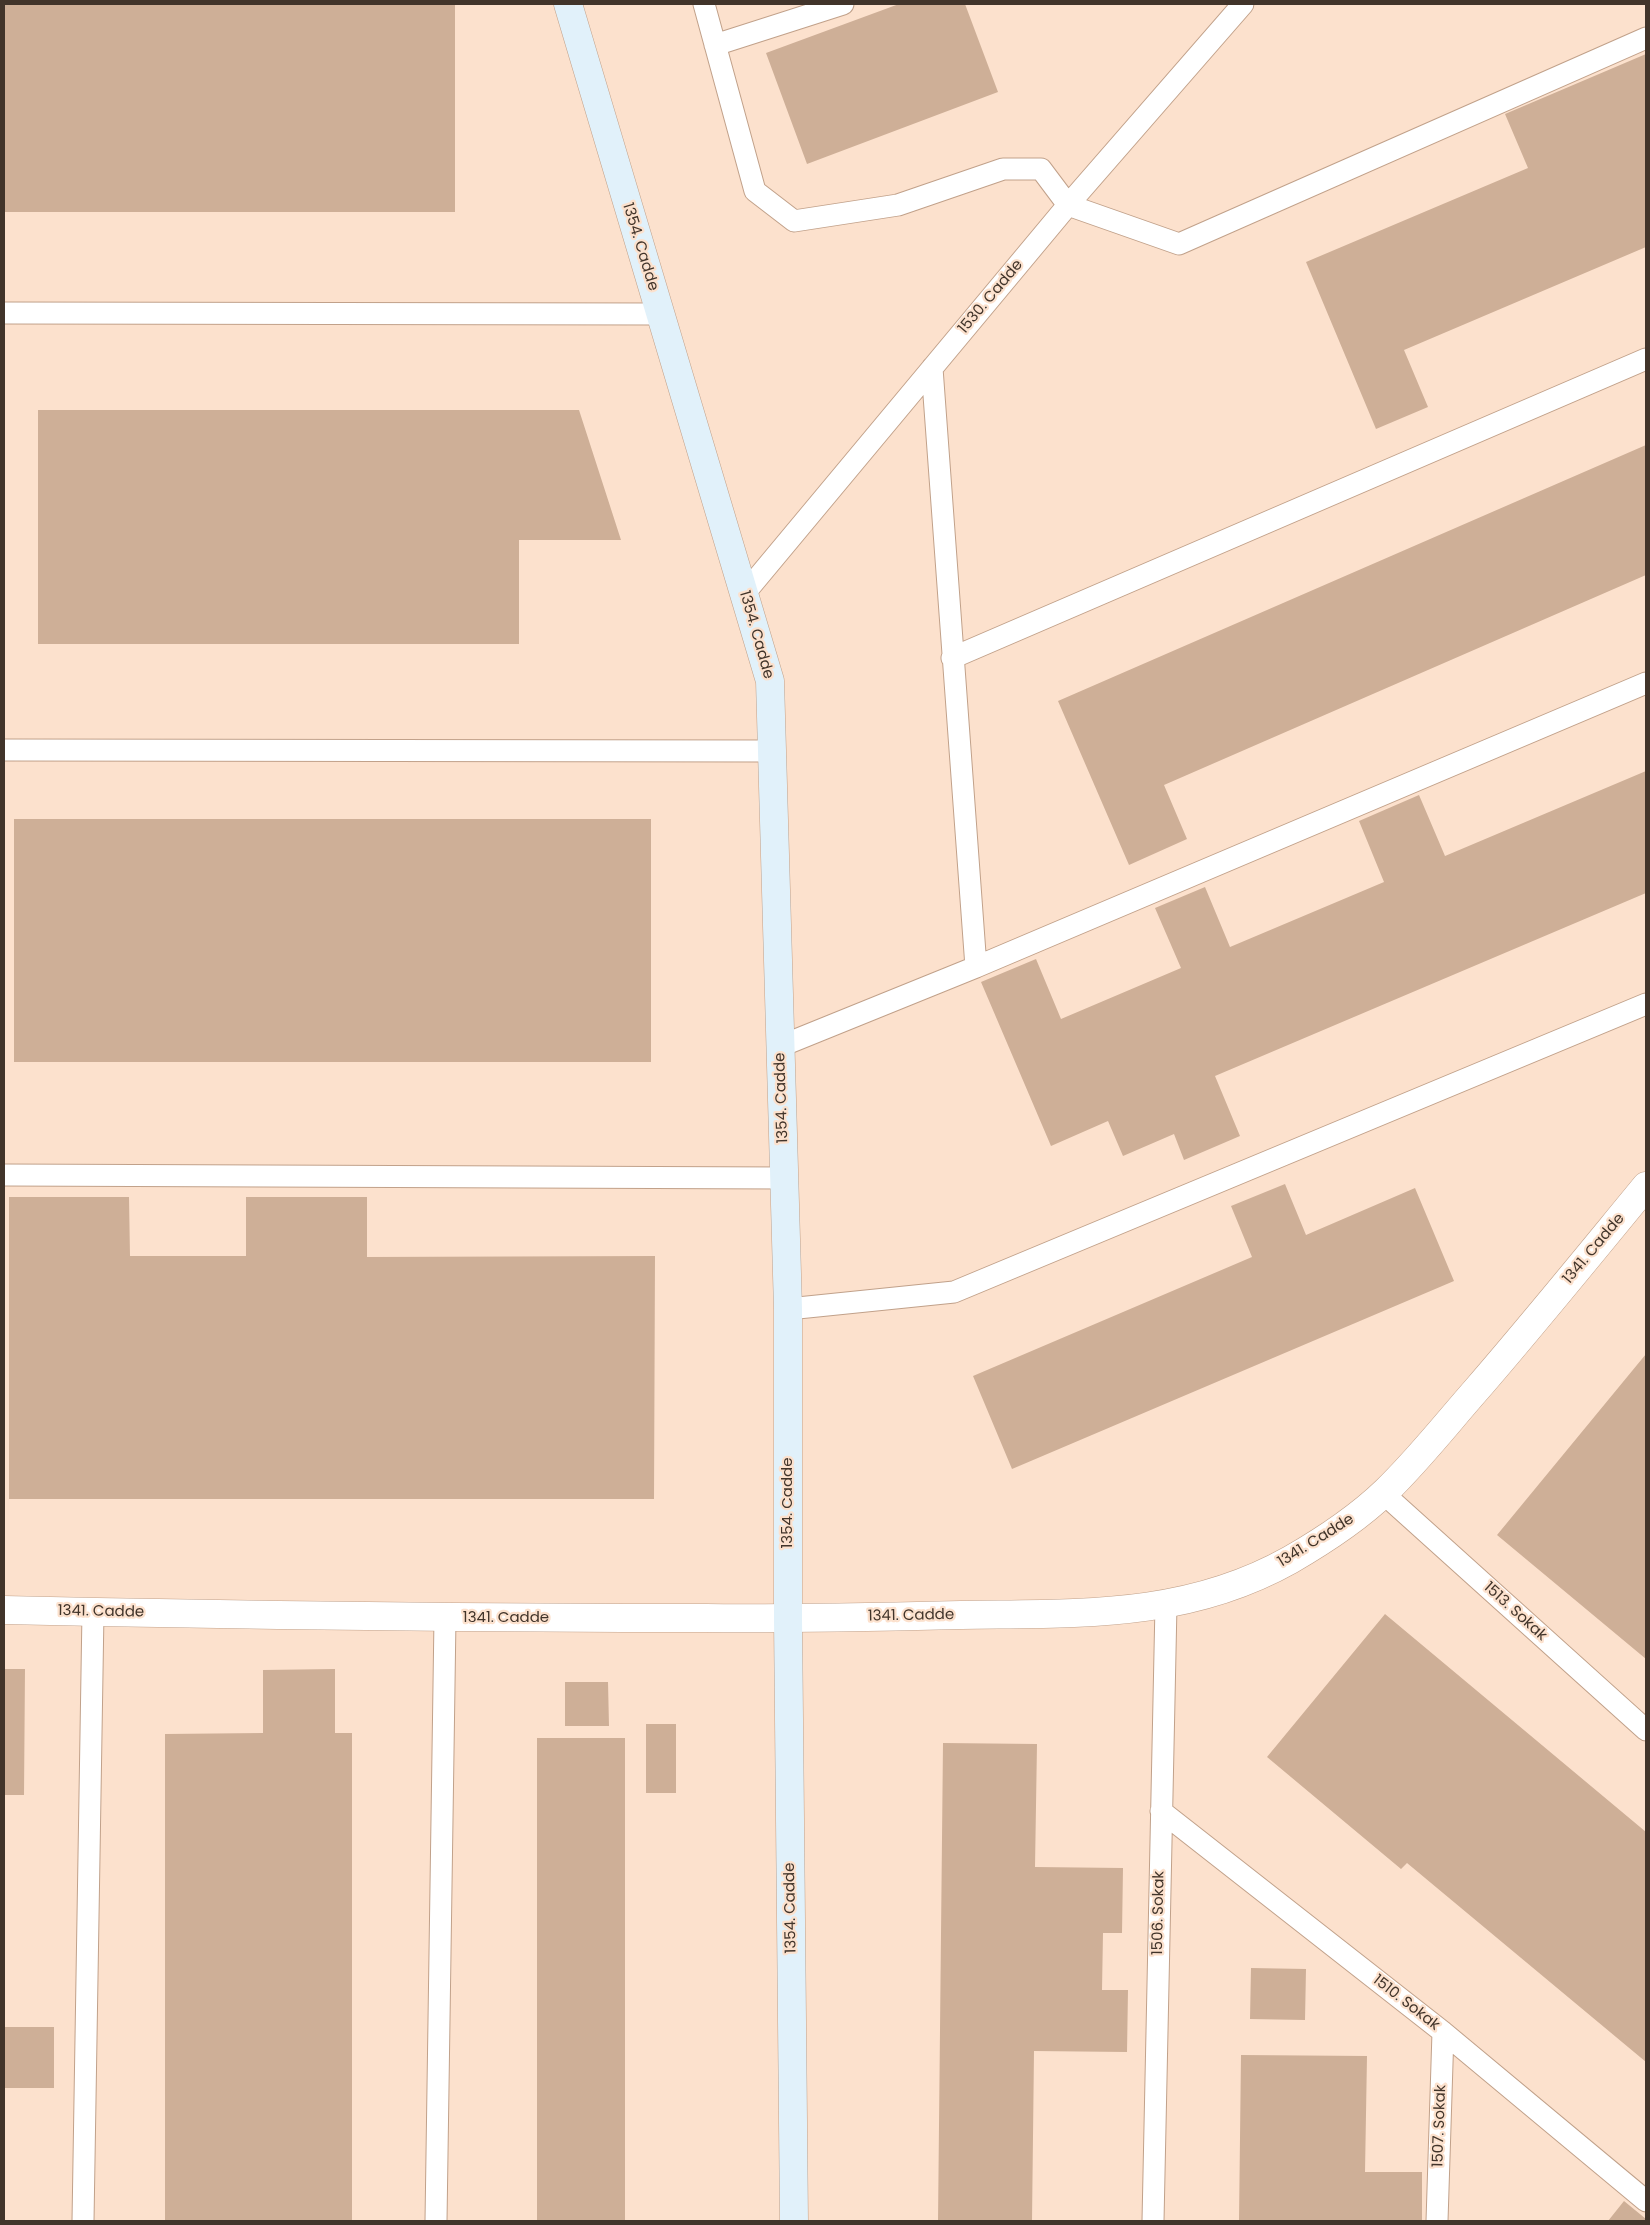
<!DOCTYPE html>
<html>
<head>
<meta charset="utf-8">
<style>
  body { margin:0 }
  #map { position:relative; width:1650px; height:2225px; overflow:hidden; background:#fce1cd; font-family:Poppins,sans-serif }
  canvas { display:block }
  .frame { position:absolute; inset:0; border:5px solid #41342a; pointer-events:none }
</style>
</head>
<body>
<div id="map">
<canvas width="1650" height="2225"></canvas>
<div class="frame"></div>
</div>
<script>
const ctx = document.querySelector('canvas').getContext('2d');
ctx.lineJoin = 'round';
function paint(path, color) {
  ctx.fillStyle = color;
  ctx.fill(path, 'evenodd');
}
function trace(path, color, width, dash) {
  ctx.strokeStyle = color;
  ctx.lineWidth = width;
  ctx.lineCap = dash ? 'butt' : 'round';
  ctx.setLineDash(dash || []);
  ctx.stroke(path);
}
function drawText(font, color, halo, rows, align = 'center') {
  ctx.font = font + ' Poppins,sans-serif';
  ctx.lineWidth = 4.5;
  ctx.setLineDash([]);
  ctx.textBaseline = 'middle';
  ctx.strokeStyle = halo;
  ctx.fillStyle = color;
  for (const [text, x, y, turn = 0] of rows) {
    ctx.save();
    ctx.translate(x, y);
    ctx.rotate((+turn || 0) * Math.PI / 180);
    ctx.textAlign = isNaN(turn) ? turn : align;
    if (halo) ctx.strokeText(text, 0, 0);
    ctx.fillText(text, 0, 0);
    ctx.restore();
  }
}
paint(new Path2D(`
  M4,4h451v208h-451z
  M899,4h66l33,88 -191,72 -41,-111z
  M1646,54v193l-242,103 24,57 -52,22 -70,-167 222,-94 -23,-54z
  M38,410h541l42,130h-102v104h-481z
  M1646,445v130l-482,210 23,54 -58,26 -71,-164z
  M1646,771v122l-431,183 25,60 -56,24 -10,-26 -51,22 -15,-35 -57,25 -70,-164 55,-23 25,60 120,-51 -26,-60 50,-21 25,60 154,-65 -25,-61 60,-26 26,61z
  M14,819h637v243h-637z
  M1285,1184l21,51 109,-47 39,93 -442,188 -39,-93 279,-119 -21,-51z
  M9,1197h120l1,59h116v-59h121v60l288,-1 -1,243h-645z
  M1646,1354v305l-149,-124z
  M1385,1614l261,218v230l-239,-199 -6,6 -134,-112z
  M4,1669h21l-1,126h-20z
  M335,1669v64h17v488h-187v-487l98,-1v-63z
  M565,1682h43l1,44h-44z
  M646,1724h30v69h-30z
  M537,1738h88v483h-88z
  M943,1743l94,1 -2,123 88,1 -1,65h-19l-1,57h26l-1,62 -93,-1 -2,170h-94z
  M1251,1968l55,1 -1,51 -55,-1z
  M4,2027h50v61h-50z
  M1241,2055l126,1 -2,116h57v49h-183z
  M1624,2201l22,18v2h-38z`), '#ceaf97');
const service = new Path2D(`
  M704,4l51,187 39,30 104,-16 105,-36h38l27,36 111,39 467,-206
  M715,45l128,-41
  M4,313l657,1
  M744,594l324,-389 175,-201
  M952,658l694,-299
  M4,750l768,1
  M976,967l670,-284
  M781,1046l195,-79 -44,-599
  M4,1175l780,3
  M788,1309l166,-17 692,-288
  M1384,1494l262,236
  M1161,1811l282,221 203,169
  M83,2221l10,-609
  M436,2221l9,-603
  M1153,2221l13,-616
  M1437,2221l6,-189`);
const tertiary = new Path2D(`
  M4,1610c234,5 468,8 702,8 85,1 170,-1 255,-3 116,-2 224,4 329,-55 33,-19 68,-42 96,-69 33,-32 61,-68 91,-102 58,-67 113,-135 169,-203`);
const secondary = new Path2D(`
  M568,4l202,677 18,628v310l6,602`);
trace(service, '#c1a18a', 23);
trace(tertiary, '#c1a18a', 29);
trace(secondary, '#c1a18a', 29);
trace(service, '#fff', 21);
trace(tertiary, '#fff', 28);
trace(secondary, '#e1f1fa', 28);
drawText('15px', '#41342a', '#fce1cd', [
  ["1354. Cadde",640,247,73],
  ["1530. Cadde",991,297,-50],
  ["1354. Cadde",756,635,74],
  ["1354. Cadde",782,1098,-92],
  ["1341. Cadde",1594,1249,-50],
  ["1354. Cadde",788,1503,-90],
  ["1341. Cadde",1316,1541,-32],
  ["1341. Cadde",101,1612,1],
  ["1513. Sokak",1515,1612,42],
  ["1341. Cadde",911,1616,-1],
  ["1341. Cadde",506,1618],
  ["1354. Cadde",791,1908,-91],
  ["1506. Sokak",1159,1913,-89],
  ["1510. Sokak",1406,2003,38],
  ["1507. Sokak",1440,2126,-88]
]);
</script>
</body>
</html>
